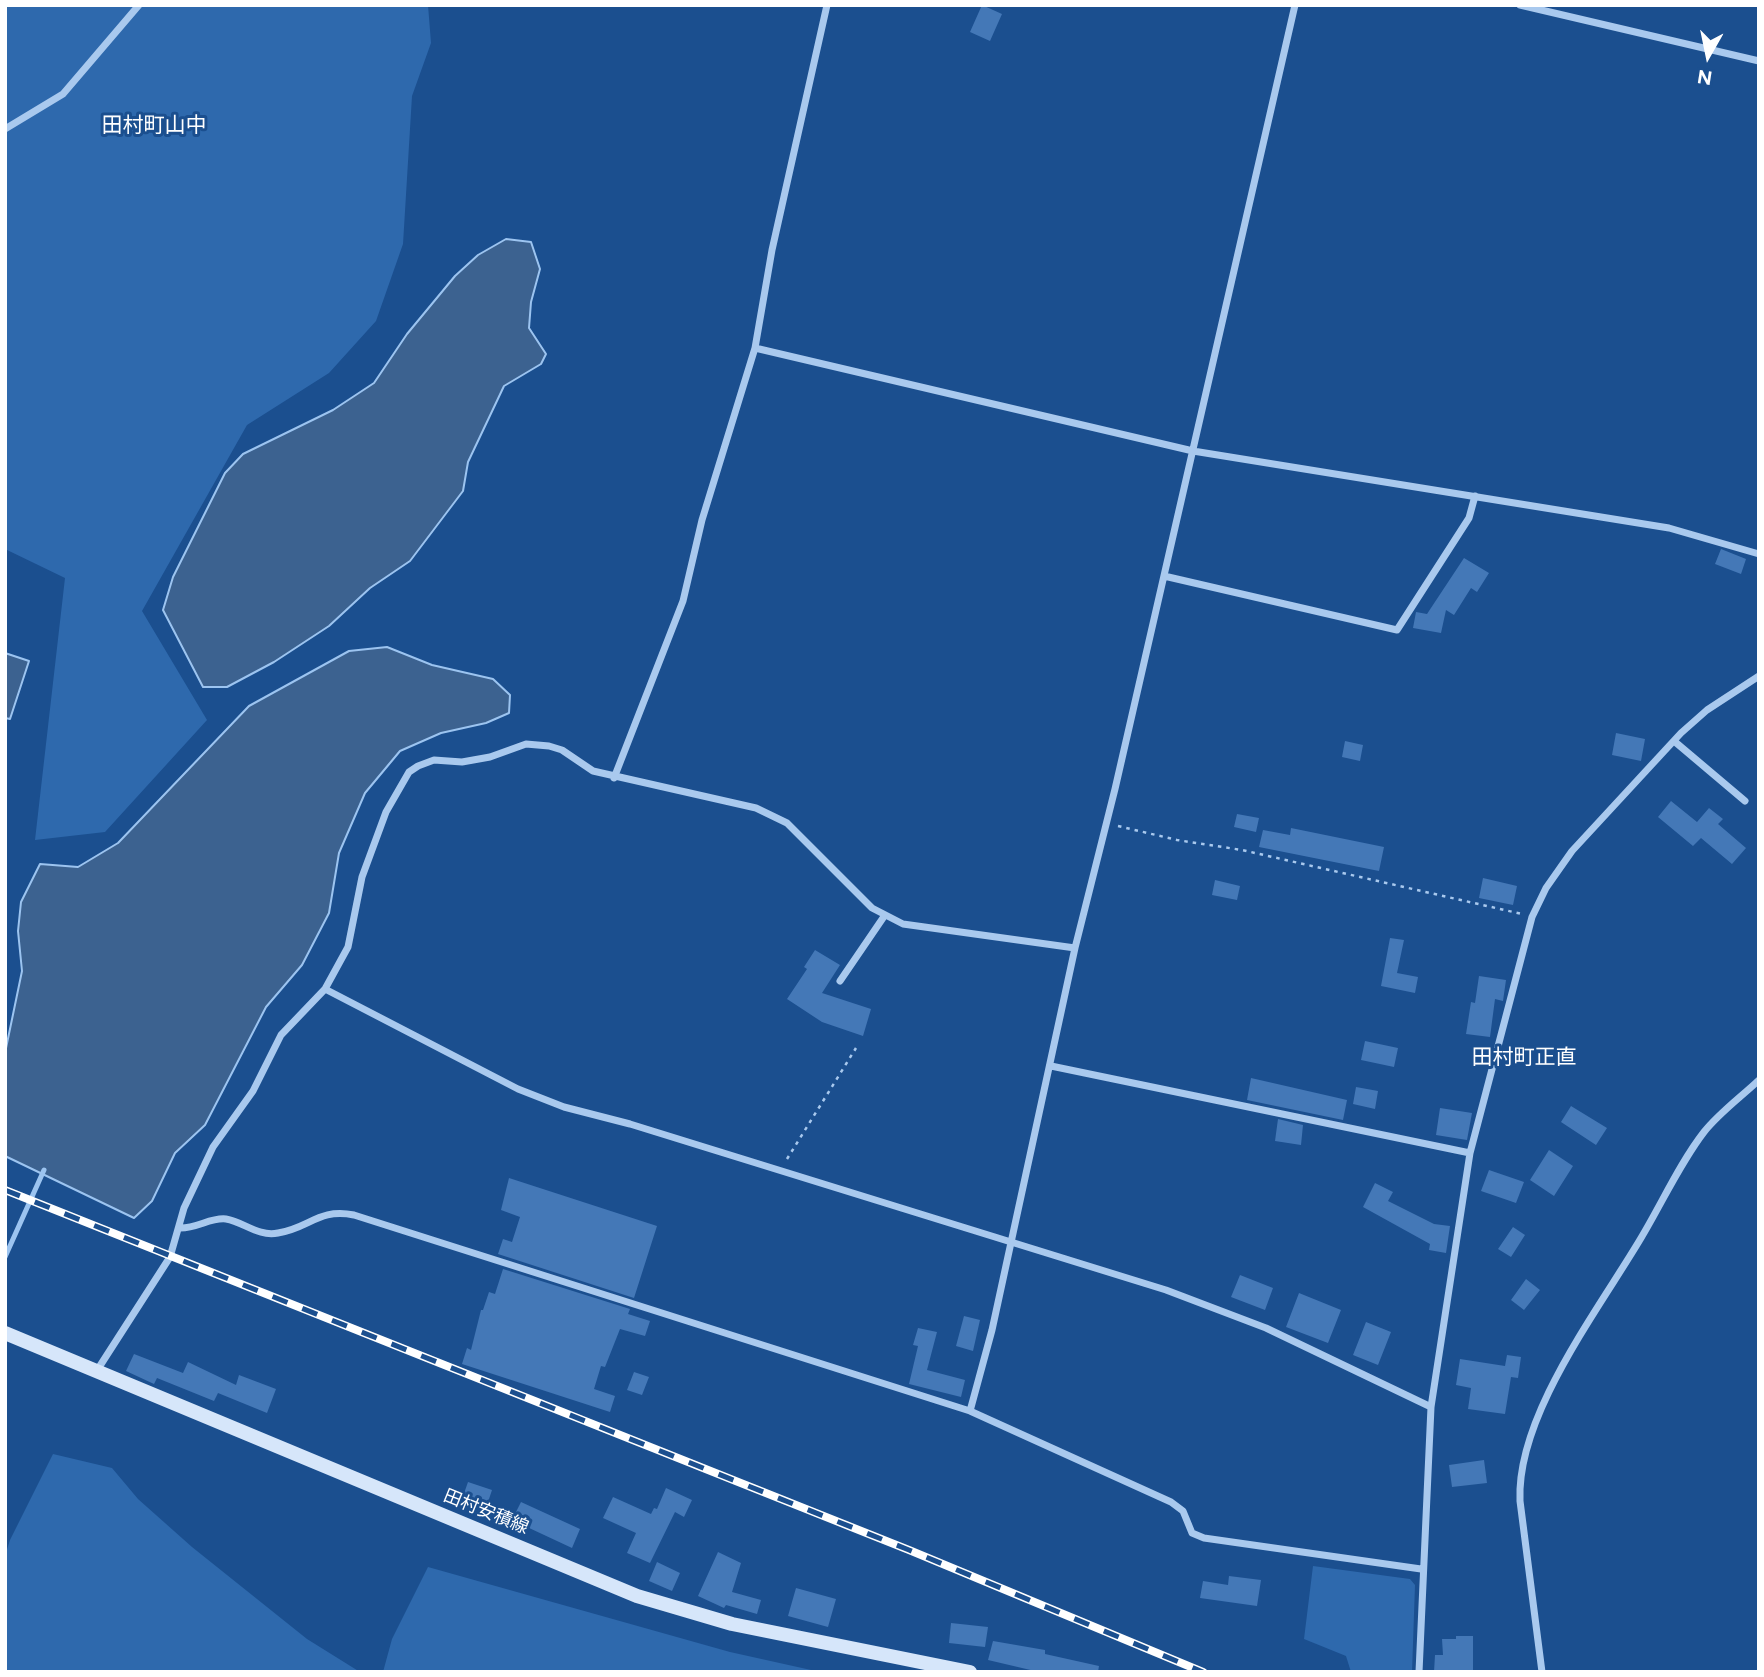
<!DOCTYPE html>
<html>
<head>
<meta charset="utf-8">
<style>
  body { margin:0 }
  #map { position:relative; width:1764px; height:1677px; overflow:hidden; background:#1b4f8f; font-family:Figtree,sans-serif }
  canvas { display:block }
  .frame { position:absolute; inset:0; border:7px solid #fff; pointer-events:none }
  .north { position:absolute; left:1673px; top:21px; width:70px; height:70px; -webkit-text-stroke:5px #1b4f8f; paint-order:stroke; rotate:189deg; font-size:19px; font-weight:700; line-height:28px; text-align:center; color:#fff }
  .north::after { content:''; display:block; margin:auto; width:24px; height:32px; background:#fff; clip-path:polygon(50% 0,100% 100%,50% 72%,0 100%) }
</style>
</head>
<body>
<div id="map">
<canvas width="1764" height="1677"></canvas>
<div class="frame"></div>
<div class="north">N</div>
</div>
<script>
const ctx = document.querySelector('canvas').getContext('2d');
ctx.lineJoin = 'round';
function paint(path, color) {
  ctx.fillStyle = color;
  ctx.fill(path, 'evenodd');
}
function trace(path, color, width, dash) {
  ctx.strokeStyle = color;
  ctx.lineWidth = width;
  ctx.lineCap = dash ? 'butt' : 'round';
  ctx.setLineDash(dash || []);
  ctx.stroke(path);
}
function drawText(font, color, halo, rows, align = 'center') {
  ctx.font = font + ' Figtree,"Noto Sans JP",sans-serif';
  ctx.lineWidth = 6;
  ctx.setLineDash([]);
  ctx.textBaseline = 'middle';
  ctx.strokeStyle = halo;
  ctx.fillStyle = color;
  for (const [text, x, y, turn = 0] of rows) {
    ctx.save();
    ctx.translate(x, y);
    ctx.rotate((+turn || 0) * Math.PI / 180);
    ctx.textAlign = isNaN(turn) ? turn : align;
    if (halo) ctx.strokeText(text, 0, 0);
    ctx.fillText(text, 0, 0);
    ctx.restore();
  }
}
paint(new Path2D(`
  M5,5h423l3,38 -19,53 -9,148 -27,77 -47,52 -82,52 -105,186 65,109 -102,112 -70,8 30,-262 -60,-29z
  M53,1454l59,14 26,31 54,48 115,92 53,33h-355v-116l5,-16z
  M1313,1566l97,13 5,6 -3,87h-61l-5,-16 -42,-17z
  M428,1567l302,85 90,20h-437l9,-33z`), '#2e69ad');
const water = new Path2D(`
  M506,239l25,3 9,27 -9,33 -2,26 17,26 -5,10 -37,22 -36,76 -5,29 -53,70 -40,27 -41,38 -55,36 -47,25h-24l-40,-77 10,-33 52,-104 18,-19 90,-44 41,-27 33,-49 48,-58 23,-21z
  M387,647l45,18 61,14 17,16 -1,18 -23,10 -45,10 -41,18 -35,42 -26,60 -10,60 -27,52 -36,42 -61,118 -30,28 -23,48 -18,17 -129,-62v-103l17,-82 -4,-40 3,-29 19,-38 38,3 40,-24 131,-137 100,-55z
  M5,653l24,8 -19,58 -5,-1z`);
paint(water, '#3c6290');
trace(water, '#9cc4f0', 2);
trace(new Path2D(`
  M5,1257l39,-87`), '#9cc4f0', 5);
paint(new Path2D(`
  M982,5l20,9 -12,27 -20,-9z
  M1721,549l25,10 -5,15 -26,-10z
  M1464,558l25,15 -12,19 -6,-4 -17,27 -8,-5 -5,23 -28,-5 3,-16 11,2z
  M1616,733l29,6 -4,22 -29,-6z
  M1345,741l18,4 -3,16 -18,-4z
  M1671,801l26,21 12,-14 14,11 -5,5 28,24 -14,16 -31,-26 -8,8 -35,-29z
  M1237,814l22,4 -3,14 -22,-5z
  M1291,828l93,19 -5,24 -120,-24 4,-17 27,5z
  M1483,878l34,8 -4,19 -34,-7z
  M1215,880l25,6 -3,14 -25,-5z
  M1390,938l14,2 -7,33 21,4 -3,16 -34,-7z
  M815,950l25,15 -18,28 49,16 -8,27 -41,-14 -35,-23 20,-30 -3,-2z
  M1479,976l27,4 -3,21 -8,-2 -5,38 -24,-3 5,-32 4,1z
  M1365,1041l33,7 -4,19 -33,-7z
  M1251,1078l96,22 -4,20 -96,-20z
  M1356,1087l22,4 -3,18 -22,-5z
  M1571,1106l36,22 -11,17 -35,-23z
  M1440,1108l32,5 -5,27 -31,-5z
  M1278,1119l25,6 -2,20 -26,-4z
  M1549,1150l24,16 -19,30 -24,-16z
  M1489,1170l35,12 -8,21 -35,-12z
  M509,1178l148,48 -23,72 -136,-44 5,-15 9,3 8,-25 -19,-7z
  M1375,1183l18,9 -5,9 46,23 16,2 -4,27 -17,-3 1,-6 -67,-37z
  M1513,1227l12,8 -14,22 -13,-8z
  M503,1269l127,40 -2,5 22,7 -5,15 -25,-7 -15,38 -4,-1 -7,23 21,7 -5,16 -148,-48 5,-16 4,2 10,-40h2l6,-18 6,2z
  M1240,1275l33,13 -8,22 -34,-13z
  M1526,1279l14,11 -16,20 -13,-10z
  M1299,1293l42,17 -13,33 -42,-16z
  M964,1316l16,4 -7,31 -17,-5z
  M1366,1322l25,10 -13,33 -25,-10z
  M918,1328l19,4 -10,38 38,10 -4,17 -52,-13 9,-38 -5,-1z
  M134,1354l49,19 5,-11 48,23 3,-10 37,14 -9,24 -49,-20 -4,8 -57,-23 -3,6 -28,-13z
  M1507,1355l14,2 -3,21 -7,-1 -6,37 -37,-5 3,-21 -15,-3 4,-26 45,7z
  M634,1372l15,5 -7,18 -15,-5z
  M1484,1460l3,23 -35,4 -3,-22z
  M468,1482l24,8 -7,21 -24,-9z
  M666,1488l26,12 -8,17 -9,-5 -25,51 -23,-10 9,-20 -33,-15 10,-21 38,17 3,-6 3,1z
  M521,1502l59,27 -8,19 -60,-28z
  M718,1552l23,11 -9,29 29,8 -4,14 -31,-9 -2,3 -26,-12z
  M657,1562l23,11 -8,18 -23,-10z
  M1229,1576l32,4 -4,26 -57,-8 3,-17 25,4z
  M796,1588l40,11 -8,28 -40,-11z
  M951,1623l37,4 -3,20 -36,-4z
  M1456,1636h17v36h-39l1,-17h8l-1,-16h14z
  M993,1641l52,9v4l54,12 -1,6h-59l-51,-12z`), '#4478b7');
trace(new Path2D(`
  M1118,826l59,14 65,10 280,64
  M787,1159l69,-111`), '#a9c9ee', 2.5, [3.5, 5]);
trace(new Path2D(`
  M1295,5l-180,784 -40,159 -83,382 -22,81 201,91 12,9 9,22 12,5 217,31
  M1520,5l239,56
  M5,129l58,-35 76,-89
  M755,348l438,103 476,77 90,26
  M1164,576l233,54 72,-112 6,-22
  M1674,741l71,60
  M614,778l69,-177 19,-81 53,-172 17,-98 55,-245
  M840,981l45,-66
  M325,989l193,100 46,18 66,17 536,166 100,38 165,79
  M1051,1066l419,87
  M179,1228c17,1 32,-11 47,-9 18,3 32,18 52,14 32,-5 40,-25 76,-18l616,196
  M96,1372l74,-115 14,-49 29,-61 40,-56 28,-56 44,-46 23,-42 14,-70 24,-65 23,-40 9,-6 16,-6 28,2 28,-5 36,-13 23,2 13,4 31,21 163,37 31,15 85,85 31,16 172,24
  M1419,1672l12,-265 39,-254 62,-236 14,-29 26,-37 109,-118 26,-23 52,-34
  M1542,1672l-22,-171c-4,-85 79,-192 121,-263 21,-35 39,-75 63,-106 15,-19 37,-35 55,-52`), '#a9c9ee', 7);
trace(new Path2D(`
  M5,1333l632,263 95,28 238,48`), '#d6e6fa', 14);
const rail = new Path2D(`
  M5,1190l904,360 294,122`);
trace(rail, '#fff', 8);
trace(rail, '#1b4f8f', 5, [16]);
drawText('18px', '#fff', '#1b4f8f', [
  ["田村安積線",486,1512,22]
]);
drawText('21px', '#fff', '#1b4f8f', [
  ["田村町山中",154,126],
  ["田村町正直",1524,1058]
]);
</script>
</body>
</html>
